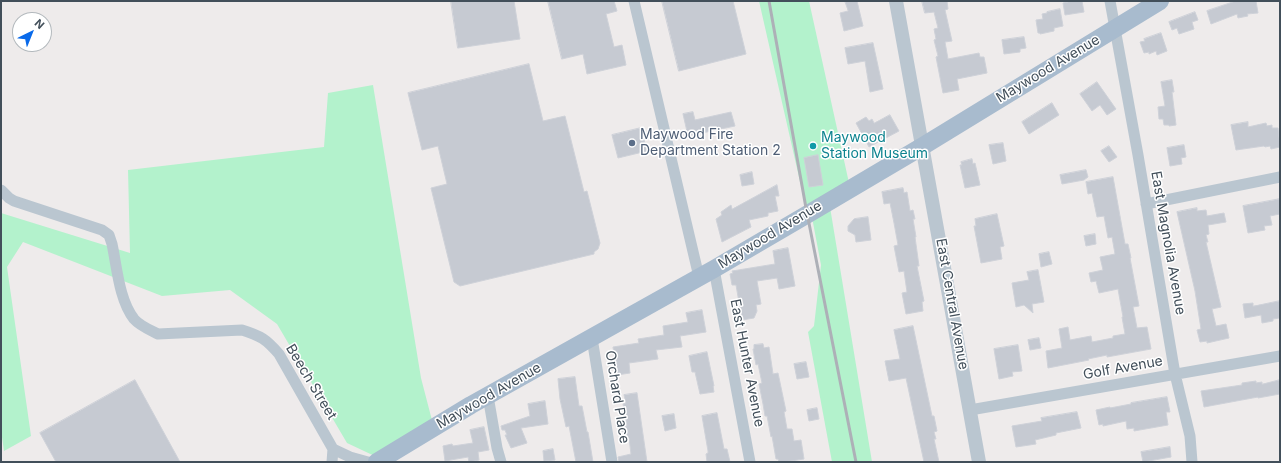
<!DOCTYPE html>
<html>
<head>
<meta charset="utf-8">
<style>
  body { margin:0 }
  #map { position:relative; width:1281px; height:463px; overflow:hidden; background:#eeebeb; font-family:Inter,sans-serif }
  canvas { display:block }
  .frame { position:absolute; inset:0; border:2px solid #424f5a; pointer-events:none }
  .north { position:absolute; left:12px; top:12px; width:40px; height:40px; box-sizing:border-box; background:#fff; border:1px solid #b3b9bd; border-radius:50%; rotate:43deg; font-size:11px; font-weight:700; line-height:16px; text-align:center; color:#424f5a }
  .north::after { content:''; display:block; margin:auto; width:14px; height:18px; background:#096aea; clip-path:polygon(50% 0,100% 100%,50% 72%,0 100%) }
</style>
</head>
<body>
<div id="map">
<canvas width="1281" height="463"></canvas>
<div class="frame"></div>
<div class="north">N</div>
</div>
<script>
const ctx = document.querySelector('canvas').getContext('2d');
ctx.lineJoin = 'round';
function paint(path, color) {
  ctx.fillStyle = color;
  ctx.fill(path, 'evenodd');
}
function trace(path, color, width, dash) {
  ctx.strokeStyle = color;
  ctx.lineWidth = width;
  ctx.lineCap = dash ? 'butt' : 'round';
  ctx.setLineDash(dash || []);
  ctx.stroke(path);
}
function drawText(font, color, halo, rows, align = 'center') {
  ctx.font = font + ' Inter,sans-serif';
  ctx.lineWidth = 3;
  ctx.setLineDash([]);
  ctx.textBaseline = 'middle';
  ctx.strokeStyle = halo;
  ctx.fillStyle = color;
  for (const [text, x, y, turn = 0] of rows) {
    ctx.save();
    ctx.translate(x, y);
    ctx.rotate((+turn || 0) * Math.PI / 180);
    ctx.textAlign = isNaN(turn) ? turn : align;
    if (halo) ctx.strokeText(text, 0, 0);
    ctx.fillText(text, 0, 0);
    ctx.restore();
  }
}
paint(new Path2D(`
  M759,1h50l40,182 -43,25z
  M373,85l48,293 13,50 -53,31 -34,-16 -70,-119 -47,-34 -68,6 -139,-54 -16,25 24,169 -27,15 -3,-21v-217l129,40 -2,-83 196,-23 4,-54z
  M829,201l43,261h-40l-24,-130 6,-6 7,-61 -10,-53z`), '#b3f2cc');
const building = new Path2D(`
  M451,1h63l6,38 -62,9z
  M548,1h66l3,10 -11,3 8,33 8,-2 4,20 -39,9 -4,-20 -21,5z
  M662,1h71l13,53 -67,17z
  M845,1h12l6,25 -19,5 -4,-18 8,-2z
  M922,1h25l1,8 -3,1 7,31 -7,1 3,17 31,-6 1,4h4l3,16 -30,6 2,11 -16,3 -7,-36 2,-1 -4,-16 2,-1 -2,-10 4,-1 -4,-16 -9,1z
  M1068,1h14l2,11 -19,3 -2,-12 5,-1z
  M1236,1h20l2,12 -11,1 1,2 -10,2 -1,-4 -26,10 -4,-13z
  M1060,9l3,17 -9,2v3l-14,3v-1h-2l-2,-13 7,-1 -1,-5 5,-1v-1z
  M1195,12l3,8 -6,2 2,7 -15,5 -2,-6 -5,2 -3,-8z
  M1161,33l6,18 -10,4 -1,-4 -7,3v-2l-5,1 -4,-11 5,-1 -1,-2z
  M1024,37l2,11 -6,1v3l-16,2 -2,-14z
  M873,43l10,46 -13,3 -5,-31 -17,3 -3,-16z
  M529,64l14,57 22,-5 19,76 3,-1 13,52 -2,6 -4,3v2l-134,32 -6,-4 -23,-94 16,-4 -9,-38 -16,4 -14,-57z
  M1172,80l2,12h-2l4,33 -7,1v-1h-5l-1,-6h-4l-1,-12 7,-1 -4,-24z
  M1097,82l19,27 -9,6 -7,-10 -8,6 -12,-17z
  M1052,103l7,12 -30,19 -7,-12z
  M693,112l2,8 36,-8 4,14 -47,10 -5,-22z
  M890,115l9,16 -30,16 -13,-24 10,-6 3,4 3,-2 2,4z
  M1248,122v5l18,-4 1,3 5,-1v3h6l2,19 -9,2 -1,-3 -5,1 -1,-1 -28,4 -5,-25z
  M641,128l6,23 -29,7 -6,-23z
  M1003,143l3,18 -13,3 -4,-19z
  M1184,145l2,12 -5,1 1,6 -12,2 -3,-18z
  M1109,146l8,11 -8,5 -8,-11z
  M818,155l5,30 -14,2 -5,-29z
  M972,159l1,5 2,-1 5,22 -15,3 -5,-23h2l-1,-3z
  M1086,170l2,7 -4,3 -22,4 -2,-9z
  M752,172l2,12 -12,2 -2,-11z
  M1113,177l12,67h3l3,14h-1l9,48 -6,1 4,21 10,-1 4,22 -44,8v-2l-19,4 1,1 -41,8 -2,-17 16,-3 -3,-19 9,-2 2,13 21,-4 1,6 21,-4v-2l12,-2 -3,-17h1l-5,-28 -19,4 -3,-12 -5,1 -2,-9 14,-3 -3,-13 15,-3 -3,-17 -4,1 -4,-22 -7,1 -5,-24 -4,1 -2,-12z
  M777,185l2,11h-4l3,15 -10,2v3l-19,4 2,7 -29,15 -6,-23 6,-4 -1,-3 10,-7 1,4z
  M903,188l1,5 3,-1 3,19 3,-1 2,9h-2l3,18h-1l4,29h-2l7,35 -2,1 1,9 -17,3 -4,-21 5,-1 -3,-21 -5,1 -5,-26 4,-1 -4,-22 -4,-20 -6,1 -2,-12z
  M1280,199v15l-10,2 2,9 -8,1 1,4 -17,3 -5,-27z
  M1197,208v3l9,-1 1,6 17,-3 2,9 -18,3 1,9 -3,1 2,7h-2l15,65 -9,2 4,17 10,-2 3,14 -22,5v-2l-7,1 -3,-12 4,-1 -6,-38 -18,-79z
  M997,214l7,32 -4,1 2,12 -21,4 -7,-37h2l-1,-7z
  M868,217l3,23 -15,2 -1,-7 -7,-4v-5l6,-7z
  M1095,234l1,10 -10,2 -2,-10z
  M788,248l7,38 -16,3 -2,-11 -20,3 4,23 -5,1 1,6 -3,7 -12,2 -6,-35h-4l-2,-11 3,-1 -1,-2 43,-7 -2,-13z
  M1049,252l3,12 -11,3 -2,-13z
  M1038,270l6,32 -12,2 1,9 -9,-8 -8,2 -4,-24 17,-3 -2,-8z
  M1280,301v17l-7,1v2l-11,2 -1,-8 -16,3 -2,-14 10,-1v3z
  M702,310l4,22 -26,4 2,11 -26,3 2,9 -29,4 1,10 -13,2 -4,-28 26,-4 -1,-4 26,-4 -1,-9 25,-4 -2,-9z
  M913,326l19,90h2l3,15 -3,1 2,7h-2l5,23h-15l-18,-84 -17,3 -4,-20 15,-2 -6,-29z
  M1039,338l2,10 -11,2 -2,-10z
  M763,344l1,4 5,-1 4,27 5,-1 8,38 -2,1 3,17h5l2,12 7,-1 3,19 -20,3h-5l-1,-3h-2l-4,-23 -1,1 -4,-21h-2l-2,-12 -4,-20 3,-1 -4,-19 -2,1 -3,-16h1v-4z
  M1018,345l4,26 -10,1 1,4 -14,3 -5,-30z
  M707,352l7,34h-1l1,6 -14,2 -5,-22h-3l-3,-16z
  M806,362l3,15 -12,2 -3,-15z
  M575,377l4,29h3l5,26h1l5,30h-17l-7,-36 -3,1 -6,-28 -2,-20z
  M135,380l45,82h-124l-16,-29z
  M1280,380v14l-22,4v-1l-54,10 -3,-16 41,-6v-2l14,-2v2l6,-1v2z
  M637,393l10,69h-28l-1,-5 13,-3 -2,-16h-5l-2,-11 5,-1 -4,-22 3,-1 -2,-8z
  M1167,397l3,15h-4l2,13 -34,6v-3l-7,1 -1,-8 -23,5v-2l-4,1 -3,-15 14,-3v1l21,-4v-1z
  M545,401l3,23 -27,4 6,15 -16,5 -6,-13h2l-2,-5h-3l-1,-4 29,-10 -2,-12z
  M817,408l2,11 -10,2 -2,-11z
  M1077,412l4,16 -25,5v2l-21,5 1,4 -20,3 -4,-21 30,-5 -1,-3z
  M717,413l7,36h3l3,13h-23l-1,-8 2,-1v-2l-6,-35z
  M674,414l2,14 -11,3 -3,-15z
  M484,427l5,23 -11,2 1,8 -10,2 -1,-5 -23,4 -2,-15 9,-2 1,2 20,-3 -3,-13z
  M1170,447l1,10 -28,5 -2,-10z
  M553,449l2,11 -11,1 -1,-10z`);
paint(building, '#c6cad2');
trace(building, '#ced1d8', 1);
trace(new Path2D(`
  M634,1l65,276
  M1110,1l28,154 37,219 15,62 2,26
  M1,190l8,8 5,3 88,29 7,5 3,9c5,23 7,56 22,75 6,7 16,11 24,15l84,-4c19,6 24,9 37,24l54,95 -1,13
  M1146,204l134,-27
  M714,269l36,193
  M592,338l20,124
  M488,396l9,52 4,14
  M970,410l310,-54
  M333,449l17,8 18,5`), '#bac6d0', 11);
trace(new Path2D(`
  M896,1l83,461`), '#bac6d0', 14);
trace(new Path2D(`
  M377,462l94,-57 243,-136 94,-55 115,-68 237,-145`), '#a8bbce', 18);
trace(new Path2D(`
  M769,1l37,207 50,254`), '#adb0b7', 3);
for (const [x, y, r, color] of [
  [632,143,4,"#5c6f8a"],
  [813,146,4,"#0f9aa8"]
]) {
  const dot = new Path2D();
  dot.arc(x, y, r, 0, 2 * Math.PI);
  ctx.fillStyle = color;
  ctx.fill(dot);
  trace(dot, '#fff', 1.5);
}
drawText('14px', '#424f5a', '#fff', [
  ["Maywood Avenue",1048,69,-31],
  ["Maywood Avenue",770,235,-31],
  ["East Magnolia Avenue",1168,243,80],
  ["East Central Avenue",952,304,80],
  ["East Hunter Avenue",747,363,79],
  ["Golf Avenue",1123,368,-10],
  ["Beech Street",311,382,59],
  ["Maywood Avenue",489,396,-30],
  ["Orchard Place",617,397,81]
]);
drawText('14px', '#4e5e75', '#fff', [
  ["Maywood Fire",640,135],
  ["Department Station 2",640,151]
], 'left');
drawText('14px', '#0d838f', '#fff', [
  ["Maywood",821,138],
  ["Station Museum",821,154]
], 'left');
</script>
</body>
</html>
